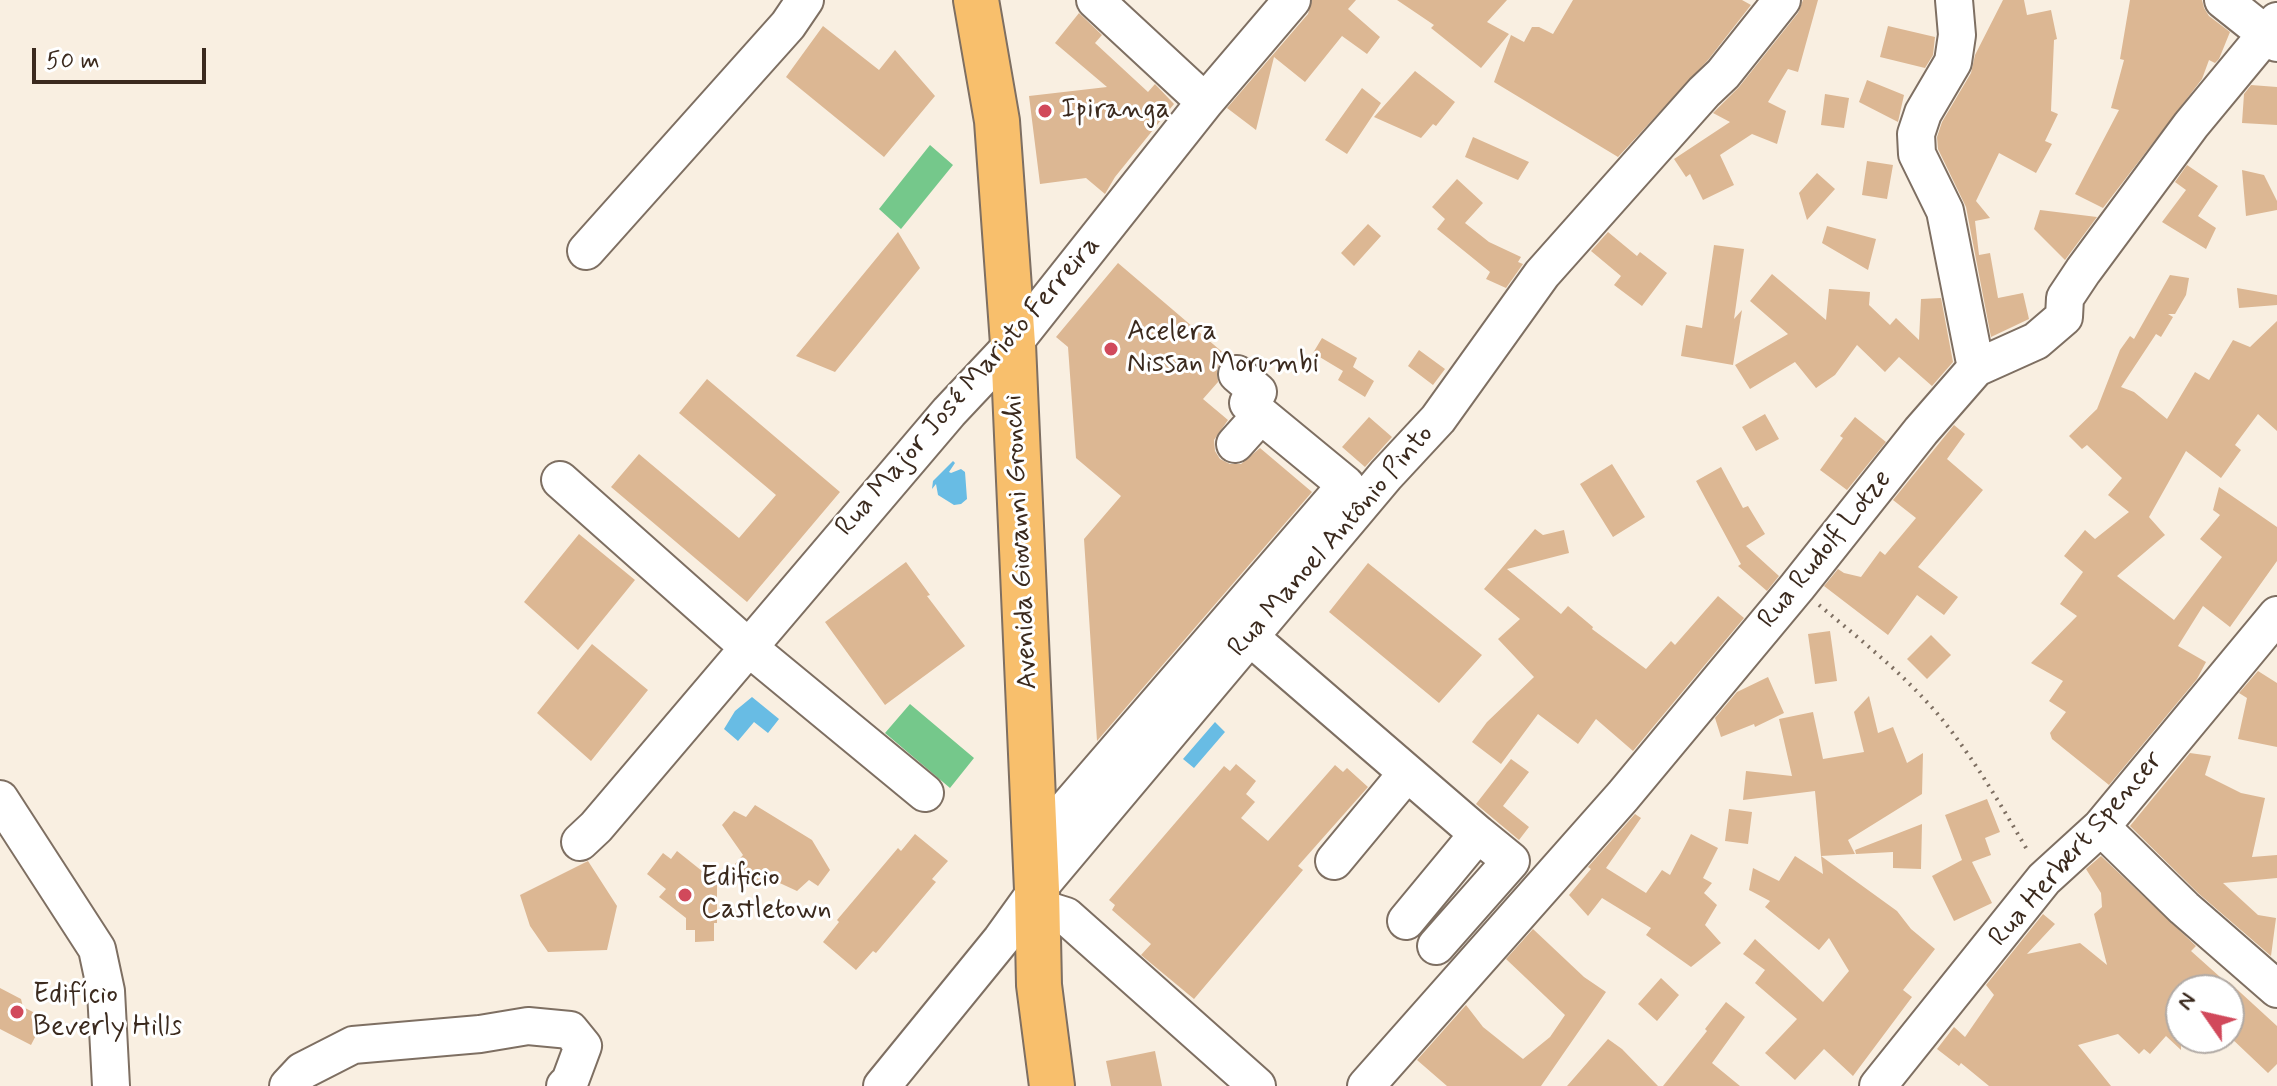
<!DOCTYPE html>
<html>
<head>
<meta charset="utf-8">
<style>
	body { margin:0 }
	#map { position:relative; width:2277px; height:1086px; overflow:hidden; background:#f9efe1; font-family:Mynerve,sans-serif }
	canvas { display:block }
	.north { position:absolute; left:2165px; top:974px; width:80px; height:80px; box-sizing:border-box; background:#fff; border:2px solid #b1aaa5; border-radius:50%; rotate:304deg; font-size:22px; font-weight:700; line-height:32px; text-align:center; color:#3b2a1e }
	.north::after { content:''; display:block; margin:auto; width:28px; height:36px; background:#d1495b; clip-path:polygon(50% 0,100% 100%,50% 72%,0 100%) }
	.scale { position:absolute; left:32px; top:48px; width:174px; height:36px; box-sizing:border-box; border:4px solid #3b2a1e; border-top:0; padding-left:10px; font-size:24px; line-height:28px; white-space:nowrap; color:#3b2a1e; -webkit-text-stroke:6px #fff; paint-order:stroke }
</style>
</head>
<body>
<div id="map">
<canvas width="2277" height="1086"></canvas>
<div class="north">N</div>
<div class="scale">50 m</div>
</div>
<script>
const c = document.querySelector('canvas').getContext('2d');
c.lineJoin = 'round';
function paint(path, color) { c.fillStyle = color; c.fill(path, 'evenodd'); }
function strokePath(path, color, width, dash) { c.strokeStyle = color; c.lineWidth = width; c.lineCap = dash ? 'butt' : 'round'; c.setLineDash(dash || []); c.stroke(path); }
function drawText(font, color, halo, rows, align = 'center') {
  c.font = font + ' Mynerve,sans-serif'; c.lineWidth = 6; c.setLineDash([]); c.textBaseline = 'middle'; c.strokeStyle = halo; c.fillStyle = color; for (const [text, x, y, turn = 0] of rows) {
    c.save(); c.translate(x, y); c.rotate((+turn || 0) * Math.PI / 180); c.textAlign = isNaN(turn) ? turn : align; if (halo) c.strokeText(text, 0, 0); c.fillText(text, 0, 0); c.restore();
  }
}
const green = new Path2D(`
	M930,145L953,165L901,229L879,209Z
	M910,704L974,758L950,788L885,733Z`);
const water = new Path2D(`
	M953,461L955,463L949,472L951,473L961,469L965,472L967,499L961,504L954,505L938,495L936,484L932,489L933,481Z
	M752,697L779,719L768,733L754,722L738,741L724,729L735,711Z
	M1215,722L1225,732L1194,768L1183,759Z`);
const building = new Path2D(`
	M1312,0H1356L1348,9L1380,37L1367,54L1342,36L1305,82L1274,57L1256,130L1227,108L1308,14Z
	M1397,0H1507L1487,22L1509,34L1481,68L1431,28L1434,25Z
	M1573,0H1742L1751,5L1708,60L1618,157L1494,82L1511,35L1524,42L1532,27H1539L1553,34Z
	M1803,0H1818L1798,72L1788,69L1768,102L1786,111L1777,144L1752,134L1720,155L1734,185L1703,200L1690,174L1686,177L1674,159L1730,122L1713,113L1739,87L1798,13Z
	M2003,0H2024L2027,15L2051,10L2057,39L2054,40L2051,111L2058,114L2045,141L2052,144L2036,173L1999,153L1976,201L1990,218L1975,221L1979,255L1990,253L1998,298L2023,293L2029,319L1991,337L1966,207L1938,149L1937,137L1942,122L1971,73L1975,55Z
	M2130,0H2202L2204,8L2209,16L2230,32L2219,59L2215,63L2209,60L2202,79L2103,208L2075,194L2119,110L2111,108L2124,60L2120,59Z
	M1079,13L1102,35L1095,43L1148,92L1155,84L1174,104L1115,177L1105,194L1086,178L1040,184L1029,96L1107,87L1055,43Z
	M823,26L879,70L895,50L935,96L884,157L786,77Z
	M1888,26L1935,37L1933,55L1925,68L1880,57Z
	M1415,71L1455,102L1436,126L1433,124L1421,138L1374,117Z
	M1867,80L1904,95L1898,122L1859,102Z
	M2251,85L2277,87V125L2242,123L2244,94Z
	M1362,88L1381,103L1347,154L1325,140Z
	M1825,94L1849,98L1844,128L1821,125Z
	M1473,137L1529,162L1518,180L1465,157Z
	M1867,161L1893,165L1887,199L1862,195Z
	M2187,165L2218,186L2198,216L2216,228L2206,249L2162,222L2186,190L2175,182Z
	M2242,170L2264,175L2277,201V210L2246,216Z
	M1817,173L1835,189L1807,220L1799,193Z
	M1457,179L1483,203L1465,223L1489,242L1521,257L1518,262L1523,264L1506,288L1486,279L1490,272L1437,229L1445,219L1432,207Z
	M2040,210L2097,217L2065,260L2034,229Z
	M1368,224L1381,236L1354,266L1341,253Z
	M1827,226L1876,239L1868,270L1822,243Z
	M898,232L920,268L835,372L796,356Z
	M1608,232L1637,256L1640,252L1667,273L1642,306L1614,285L1621,276L1591,251Z
	M1714,245L1744,249L1734,319L1742,310L1733,365L1681,356L1686,325L1702,328Z
	M1118,263L1227,356L1221,361L1217,369L1218,382L1203,399L1228,420L1214,440L1215,451L1220,459L1230,464H1241L1260,448L1312,492L1097,741L1084,539L1121,496L1076,458L1068,347L1056,337Z
	M1772,274L1826,320L1829,289L1870,292L1869,305L1890,325L1896,318L1919,340L1921,299L1941,298L1953,362L1932,386L1899,357L1885,372L1857,345L1835,375L1816,388L1795,362L1750,389L1735,365L1788,334L1750,301Z
	M2170,275L2189,278L2186,295L2175,314H2168L2173,317L2161,337L2156,334L2121,387L2134,392L2167,419L2195,372L2209,380L2233,340L2250,347L2277,321V431L2258,414L2235,445L2241,450L2221,478L2186,451L2149,517L2165,535L2117,576L2174,620L2222,557L2200,539L2220,515L2213,510L2219,487L2277,527V561L2230,627L2203,606L2178,646L2206,662L2197,679L2109,785L2052,739L2050,733L2066,712L2049,701L2063,681L2031,663L2077,616L2060,604L2083,572L2064,556L2085,530L2095,539L2129,512L2108,495L2122,478L2087,445L2082,449L2069,436L2097,409L2120,350L2130,336L2134,339Z
	M2237,288L2277,295V305L2239,308Z
	M1322,338L1357,358L1353,367L1374,381L1365,397L1338,380L1343,371L1313,353Z
	M1419,350L1445,369L1433,385L1408,366Z
	M707,379L840,492L747,602L611,487L639,454L739,538L776,495L679,413Z
	M1765,414L1779,439L1756,451L1742,427Z
	M1369,417L1392,437L1365,467L1342,447Z
	M1855,417L1886,442L1847,490L1820,470L1843,438L1840,436Z
	M1954,425L1965,434L1947,459L1983,490L1918,567L1958,597L1944,615L1917,595L1888,635L1824,586L1838,569L1844,573L1861,577L1880,551L1885,555L1916,518L1893,500Z
	M1612,464L1645,517L1613,537L1580,484Z
	M1721,467L1743,508L1748,506L1765,534L1746,546L1779,576L1767,591L1738,566L1741,564L1696,481Z
	M1535,529L1543,535L1564,530L1569,553L1507,569L1561,614L1568,606L1593,627L1592,629L1646,669L1671,641L1675,645L1718,596L1744,618L1633,751L1596,719L1578,744L1538,714L1501,764L1472,742L1487,722L1534,677L1498,639L1520,619L1484,589Z
	M579,534L635,580L578,650L524,602Z
	M906,562L930,595L927,596L965,646L885,705L825,622Z
	M1368,563L1482,655L1439,703L1329,612Z
	M1830,631L1837,681L1815,684L1808,634Z
	M1931,635L1951,655L1927,679L1907,659Z
	M592,644L648,690L591,761L537,713Z
	M2258,671L2277,683V747L2238,739L2247,698L2239,693Z
	M1768,677L1784,713L1755,727L1754,724L1721,737L1715,718L1737,692Z
	M1869,696L1878,733L1893,727L1907,763L1923,753L1922,794L1848,840L1855,854L1821,856L1815,791L1743,800L1746,771L1792,776L1779,719L1813,712L1823,759L1864,752L1854,712Z
	M2190,753L2211,756L2205,775L2241,793L2265,798L2252,857L2277,855V878L2223,883L2258,915L2276,918L2271,956L2198,893L2130,826Z
	M1511,759L1529,772L1503,806L1529,827L1519,840L1476,804Z
	M1236,764L1256,781L1246,794L1255,802L1241,818L1268,841L1335,765L1343,772L1347,768L1368,787L1298,866L1303,870L1194,999L1141,955L1151,944L1112,910L1115,905L1109,900L1224,766L1230,771Z
	M1987,799L2000,832L1985,838L1991,855L1972,862L1992,903L1954,921L1932,876L1962,860L1945,815Z
	M755,805L812,840L830,870L818,886L809,880L797,891L771,879L762,887L735,864L743,855L722,825L734,811L746,817Z
	M1729,809L1752,812L1748,844L1725,841Z
	M1635,814L1641,818L1606,868L1646,893L1662,870L1670,875L1691,834L1718,848L1703,878L1712,883L1704,893L1717,905L1705,925L1721,943L1691,967L1646,935L1651,928L1602,898L1588,916L1569,895L1591,869L1588,867Z
	M1922,824L1921,869L1893,868V852L1856,854L1855,850Z
	M915,834L948,861L932,879L936,882L876,953L873,951L856,970L823,942L839,922L837,920L898,848L901,851Z
	M677,851L717,883V923H714V941L695,942V930H686V918L659,897L666,889L647,874L663,853L671,859Z
	M1795,856L1823,874L1821,856L1897,911L1911,929L1935,949L1903,990L1912,997L1853,1076L1824,1049L1795,1080L1765,1053L1797,1019L1755,983L1765,970L1743,954L1755,939L1823,1002L1849,971L1829,938L1819,950L1765,907L1770,901L1749,890L1753,868L1779,881Z
	M2101,856L2196,946L2191,951L2229,985V982L2277,1026V1064L2268,1073L2229,1036V990H2181V1050L2166,1036L2150,1054L2144,1049L2139,1054L2118,1034L2078,1045L2111,1086H1989L1961,1063L1959,1066L1937,1049L1954,1027L1965,1037L1994,995L1986,985L2043,914L2055,924L2027,954L2080,943L2107,965L2094,914L2102,907L2101,893L2086,869Z
	M588,861L617,906L607,950L548,952L530,926L520,895Z
	M1533,929L1584,977L1606,992L1541,1086H1447L1417,1060L1466,1005L1483,1027L1523,1059L1550,1037L1565,1015L1506,959Z
	M1661,978L1679,995L1657,1021L1638,1004Z
	M0,988L21,999L23,1007L45,1018L31,1045L0,1029Z
	M1726,1002L1745,1017L1712,1063L1740,1086H1663L1707,1031L1705,1029Z
	M1608,1039L1622,1049L1658,1086H1567Z
	M1155,1051L1162,1086H1111L1106,1061Z`);
const path = new Path2D(`
	M1819,605C1862,641 1905,675 1941,718C1975,760 2002,807 2029,853`);
const minor = new Path2D(`
	M1095,0L1205,102
	M1954,0L1957,35L1953,62L1923,113L1916,134L1917,154L1945,211L1976,368
	M2223,0L2277,43
	M586,251L788,25L805,0
	M1237,374L1258,392L1248,403L1261,415
	M560,480L748,647L925,793
	M1250,637L1478,834L1406,921
	M0,799L97,949L106,991L111,1086
	M2101,827L2184,908L2277,989
	M580,842L596,827L949,412L1013,344L1205,102L1292,0
	M1035,845L1346,485L1261,415L1235,444
	M1334,861L1407,773
	M1037,907L1066,916L1257,1086
	M1436,946L1511,861L1478,834
	M288,1086L302,1071L353,1045L480,1034L528,1026L570,1030L583,1046L570,1081L565,1086
	M882,1086L1001,940L1037,890L1386,475L1438,419L1542,274L1704,92L1723,74L1782,0
	M1366,1086L1623,796L1797,587L1921,431L1976,368L2036,341L2064,317L2065,298L2083,271L2191,125L2277,21
	M1878,1086L2044,879L2101,827L2277,615`);
const major = new Path2D(`
	M976,0L997,121L1013,344L1037,890L1039,985L1052,1086`);
const markers = [
	[1045,111,8,"#d1495b"],
	[1111,349,8,"#d1495b"],
	[685,895,8,"#d1495b"],
	[17,1012,8,"#d1495b"]
];
const poiNames = [
	["Ipiranga",1061,111],
	["Acelera",1127,333],
	["Nissan Morumbi",1127,365],
	["Edificio",701,879],
	["Castletown",701,911],
	["Edifício",33,996],
	["Beverly Hills",33,1028]
];
const streetNames = [
	["Rua Major José Marioto Ferreira",969,387,-49],
	["Avenida Giovanni Gronchi",1022,542,-93],
	["Rua Manoel Antônio Pinto",1332,542,-49],
	["Rua Rudolf Lotze",1826,550,-51],
	["Rua Herbert Spencer",2077,850,-49]
];
paint(green, '#75c88b');
paint(water, '#68bce4');
paint(building, '#dcb793');
strokePath(minor, '#7e6f62', 40);
strokePath(major, '#7e6f62', 48);
strokePath(path, '#7e6f62', 4, [2, 6]);
strokePath(minor, '#fff', 36);
strokePath(major, '#f8bf6c', 44);
for (const [x, y, r, color] of markers) { const dot = new Path2D(); dot.arc(x, y, r, 0, 2 * Math.PI); c.fillStyle = color; c.fill(dot); strokePath(dot, '#fff', 3); }
drawText('28px', '#3b2a1e', '#fff', poiNames, 'left');
drawText('28px', '#3b2a1e', '#fff', streetNames);
</script>
</body>
</html>
